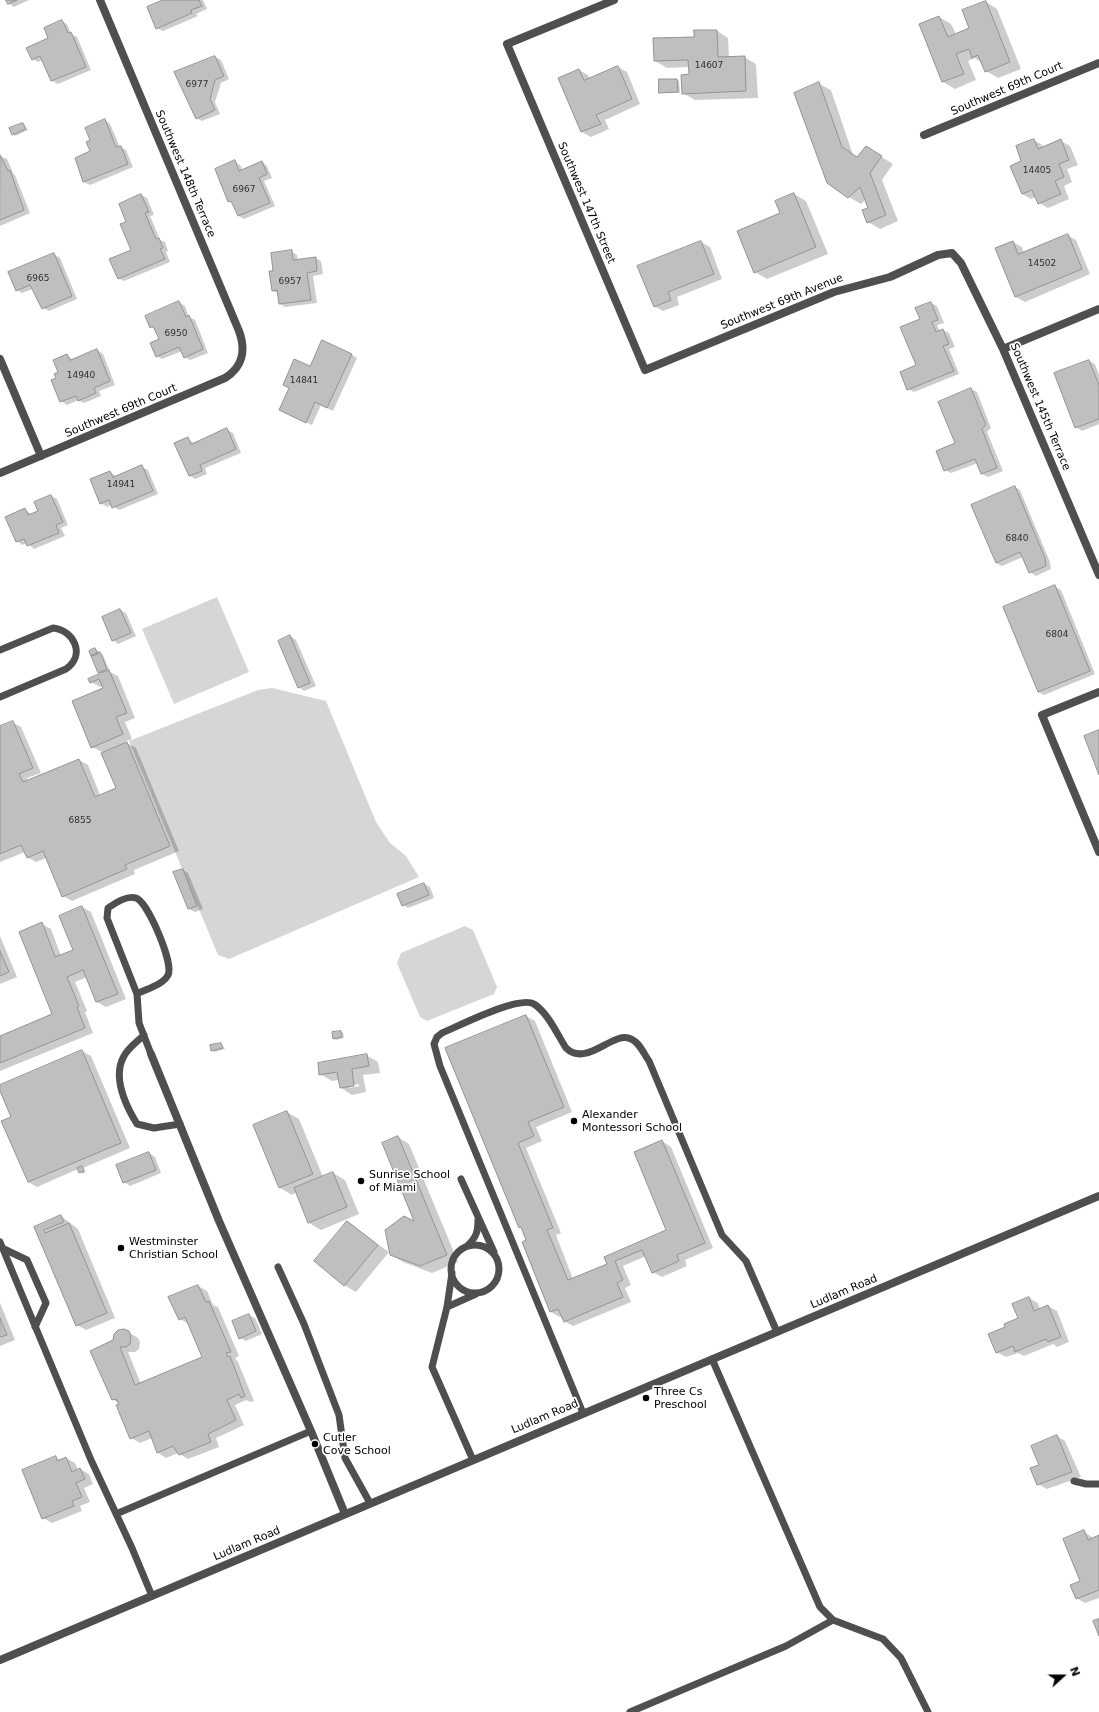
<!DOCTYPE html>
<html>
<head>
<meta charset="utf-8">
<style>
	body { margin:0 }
	#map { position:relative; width:1099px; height:1712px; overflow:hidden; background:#fff; font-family:"DejaVu Sans",sans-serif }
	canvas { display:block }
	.north { position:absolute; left:1043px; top:1656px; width:40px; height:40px; -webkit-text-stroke:3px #fff; paint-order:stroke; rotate:69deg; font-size:11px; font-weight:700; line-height:16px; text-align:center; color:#000 }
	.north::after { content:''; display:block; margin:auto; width:14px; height:18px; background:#000; clip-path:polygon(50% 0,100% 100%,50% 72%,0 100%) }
</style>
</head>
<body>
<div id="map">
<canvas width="1099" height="1712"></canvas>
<div class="north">N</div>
</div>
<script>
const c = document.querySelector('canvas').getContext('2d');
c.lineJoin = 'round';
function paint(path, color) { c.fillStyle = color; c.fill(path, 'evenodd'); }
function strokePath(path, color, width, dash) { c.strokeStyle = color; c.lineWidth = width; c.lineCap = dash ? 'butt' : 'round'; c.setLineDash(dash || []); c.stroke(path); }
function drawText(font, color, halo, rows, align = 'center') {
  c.font = font + ' "DejaVu Sans",sans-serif'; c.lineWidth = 3.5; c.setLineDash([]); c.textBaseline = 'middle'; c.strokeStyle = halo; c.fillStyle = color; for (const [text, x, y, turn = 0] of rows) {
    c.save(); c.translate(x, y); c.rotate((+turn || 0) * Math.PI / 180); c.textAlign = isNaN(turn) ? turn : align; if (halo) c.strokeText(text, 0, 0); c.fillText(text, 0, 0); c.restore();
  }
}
const green = new Path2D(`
	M217,597L249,672L174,704L142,629Z
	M272,688L326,701L376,822L390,843L406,856L419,877L229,959L218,955L129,741L258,690Z
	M465,926L473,930L497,987L494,994L427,1021L420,1017L397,963L401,953Z`);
const shadow = new Path2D(`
	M7,0H29L14,7L8,3Z
	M163,0H203L207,9L196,14L198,16L163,31L157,28L164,1Z
	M986,2L997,9L1021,69L998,78L986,71L982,63L975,58L968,61L976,80L955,89L943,82L920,25L939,17L951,24L956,34L970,28Z
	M62,21L67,24L71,34L77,37L91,70L58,84L52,81L43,60L38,62L33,59Z
	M717,31L728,38L729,58L744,57L756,64L758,98L695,100L683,93L690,75V67L667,68L655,61L695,38Z
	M215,57L221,60L229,79L221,83L215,102L220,114L202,121L196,118Z
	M618,67L627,72L640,104L605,120L609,129L591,137L582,132L559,79L579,70L588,75L590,79Z
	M677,80L679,81L680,93L660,92Z
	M819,84L831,90L853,155L858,158L878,155L893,164L882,180L898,221L880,229L868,222L870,209L866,199L861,204L849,197Z
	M105,120L110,124L120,147L126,150L133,167L90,185L84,182L91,152V141Z
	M23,124L28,130L15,136L13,134Z
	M1034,140L1042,145L1044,148L1061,141L1070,146L1078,165L1067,169L1072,182L1064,186L1069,199L1048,208L1039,203L1036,197L1031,199L1022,194L1023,162Z
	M0,156L7,159L13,173L15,175L30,213L0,226Z
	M235,162L240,165L243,170L262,162L267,166L272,178L264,181L275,206L244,219L239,216L234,204L229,201Z
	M794,194L806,201L828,254L767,279L755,272L781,214Z
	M141,195L147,198L154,215L150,216L160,240L165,242L168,251L166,252L170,262L124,281L118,278L132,250L128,222Z
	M1067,235L1076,240L1090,274L1025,302L1016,297L996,249L1013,242L1022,247L1024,253Z
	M701,242L710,247L722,279L677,297L679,305L663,311L654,306Z
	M291,251L297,255L298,261L315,258L321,261L323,274L313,276L317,303L285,307L280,304L278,293L273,291L274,271Z
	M54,254L60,258L77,299L49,311L43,308L33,289L22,293L17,290Z
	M179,302L185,306L189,317L195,320L208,353L190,360L185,357L182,351L162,359L157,356L160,340L156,330L151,327Z
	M931,303L937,306L944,323L937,325L940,332L943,330L949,333L955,347L949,349L959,374L914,392L908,389L917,365L921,319Z
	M97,350L103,354L115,385L99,391L101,396L84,403L78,400L67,405L61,401L57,378L67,355L73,360Z
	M351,354L357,358L333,411L321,405L312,425L286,413L310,368Z
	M1089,361L1095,364L1099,375V424L1082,431L1076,427Z
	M971,389L977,392L991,428L987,432L1003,471L988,477L982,474L978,463L951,473L945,470L956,444Z
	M227,430L233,433L241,453L205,468L207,474L195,479L190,476L176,443L188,438L194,444Z
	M142,467L148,470L158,494L119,510L112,505L107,507L101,503L110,472L117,477Z
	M1015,487L1020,490L1050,562L1051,569L1036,576L1030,572L1023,557L1002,566L996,563Z
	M51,496L57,499L68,525L61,528L65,536L34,549L27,543L22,545L17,541L25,509L32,515L39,511Z
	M1055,587L1061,590L1095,674L1044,695L1038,692Z
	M120,610L126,613L136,636L118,644L113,640L103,617Z
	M290,636L296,640L316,686L304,691L299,687Z
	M95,649L103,655L110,672L118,676L135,718L125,722L132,739L125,742L136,748L179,851L134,870L135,874L72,901L63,896L47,858L36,862L27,857L25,852L0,862V727L12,722L21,727L41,773L27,778L28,781L79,760L88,765L100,795L117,788L102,752L92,747L104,688L103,686L100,687L91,682L102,674L99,672Z
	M183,870L188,873L203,909L195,912L189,909Z
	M424,884L430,887L434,898L408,908L403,905Z
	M82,907L91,912L126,999L106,1007L97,1002L87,977L75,982L87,1011L85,1012L93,1033L0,1071V1037L54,1015L42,924L51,929L61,956L74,950Z
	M0,936L17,977L0,984Z
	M526,1016L535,1021L572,1112L536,1127L542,1141L526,1148L561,1233L556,1235L573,1279L608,1265L667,1230L662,1141L671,1147L713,1248L685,1260L687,1266L662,1277L653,1272L646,1256L623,1266L631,1285L625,1288L631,1302L573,1326L564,1321L562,1316L560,1317L551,1312L523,1242L527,1240L523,1229L520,1227L446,1048Z
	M341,1032L343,1033L344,1038L336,1040L334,1038Z
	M221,1044L225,1049L215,1052L212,1051L211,1046Z
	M82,1051L91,1056L130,1148L83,1168L86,1172L82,1174L78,1169L37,1187L28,1182L12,1117L0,1086Z
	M366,1055L378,1062L380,1073L363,1075L366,1092L352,1095L341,1088L339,1080L332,1081L320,1074ZM359,1084V1086L350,1088V1086Z
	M287,1112L299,1119L323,1177L333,1173L345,1180L359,1214L321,1230L309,1223L297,1192L292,1195L280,1188Z
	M398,1137L409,1144L458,1262L432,1273L403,1262L391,1255L416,1223Z
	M149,1153L155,1157L161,1173L130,1186L124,1182Z
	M61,1216L78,1229L115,1318L86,1330L77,1325L36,1227Z
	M347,1223L389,1252L356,1292L344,1285Z
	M198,1286L207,1291L213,1305L218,1307L239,1356L235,1358L238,1362L254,1401L251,1402L246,1400L235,1405L244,1425L216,1438L219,1447L188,1459L178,1453L166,1458L157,1452L152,1438L140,1443L131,1438L120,1405L113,1399L91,1351L128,1332L138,1338L140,1342L139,1349L135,1352H128L141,1384L203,1358L189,1324L180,1319L169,1297Z
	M1029,1298L1038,1303L1040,1309L1048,1306L1057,1311L1069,1342L1057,1347L1053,1344L1024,1356L1018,1353L1006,1357L997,1352L1006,1327L1020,1318Z
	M0,1303L15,1340L0,1346Z
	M249,1315L255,1318L262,1334L246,1341L240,1338Z
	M1057,1436L1065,1441L1081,1477L1047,1489L1038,1484L1040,1465Z
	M56,1458L61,1460L66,1458L75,1463L78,1470L80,1469L89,1474L93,1484L84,1488L90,1502L80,1506L82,1511L52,1523L43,1518Z
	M1083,1531L1093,1538L1099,1536V1598L1085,1603L1076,1598L1081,1581Z`);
const building = new Path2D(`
	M6,0H17L8,4Z
	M163,0H199L202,6L191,10L192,13L156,29L147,7Z
	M986,1L1010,62L985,72L978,55L972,58L969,49L956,54L964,74L942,82L919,24L939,16L948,37L969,28L962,10Z
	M62,20L68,33L71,32L86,67L51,81L40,56L32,60L26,48L48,38L44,28Z
	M694,30H717L718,57L745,56L746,91L682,94L681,75L689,74L688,60L654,61L653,38L694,37Z
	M215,56L224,76L215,80L210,99L215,110L196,119L174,72Z
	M618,66L632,99L596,115L601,124L581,132L558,78L579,69L584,80Z
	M659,79H677L678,92L659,93Z
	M819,82L842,147L857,157L866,146L882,156L870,173L886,215L867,223L862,210L868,208L860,187L848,198L827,183L794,93Z
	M105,119L116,147L121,146L128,164L83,182L75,158L90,151L86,142L90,140L85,128Z
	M23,123L26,129L12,135L9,128Z
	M1034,139L1038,149L1061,139L1069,160L1059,164L1064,177L1055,181L1061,194L1038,204L1032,190L1022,194L1010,166L1021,161L1016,146Z
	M0,155L8,171L10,170L24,210L0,220Z
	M235,160L239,171L262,161L267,174L259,178L270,203L238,216L231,201L228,202L215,169Z
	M794,193L816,247L754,273L737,231L780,213L775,201Z
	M141,194L149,212L145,213L156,239L159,238L163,248L160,249L165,259L118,279L109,259L131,250L120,224L126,222L119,204Z
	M1068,234L1082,269L1015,297L995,248L1013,241L1018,254Z
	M701,241L714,274L668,292L671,300L654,307L637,266Z
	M292,250L293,260L316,257L317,271L307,273L311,300L279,304L277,290L272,291L269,271H273L271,253Z
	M54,253L72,296L42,309L30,285L16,291L8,272Z
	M179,301L186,317L189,315L203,349L184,358L179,347L156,357L150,343L159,339L153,326L150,328L145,316Z
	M931,302L938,320L932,322L936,332L943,329L949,344L943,346L954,371L907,390L900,372L916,365L900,327L920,319L915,308Z
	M322,340L352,354L327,408L315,402L306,423L279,410L289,388L283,385L294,359L310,366Z
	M97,349L110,381L94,388L96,393L78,401L76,396L60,402L51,380L56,378L54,374L58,372L53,360L67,354L70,360Z
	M1089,360L1099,385V419L1075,428L1054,373Z
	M971,388L986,425L982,429L997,468L981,474L975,459L944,471L936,451L955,443L938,402Z
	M227,428L236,449L200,465L202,471L189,476L174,443L188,437L191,444Z
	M142,465L153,491L112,508L109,500L100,504L90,479L110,471L113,477Z
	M1015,486L1045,558L1046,566L1029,573L1020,552L996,563L971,505Z
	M51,495L63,522L56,525L59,533L27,546L24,539L16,542L5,517L25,508L28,515L38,511L34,502Z
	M1055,585L1090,671L1038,692L1003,607Z
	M120,609L131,633L112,641L102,617Z
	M290,635L310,683L298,688L278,641Z
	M95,648L98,654L91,656L89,651Z
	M100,652L107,669L98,673L91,656Z
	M109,670L127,713L116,717L123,734L91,748L72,701L103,688L99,679L90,683L88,679Z
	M13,721L33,768L19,774L23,782L79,759L95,797L116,788L101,753L127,742L170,846L125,865L127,869L62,897L43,851L27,858L21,845L0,854V726Z
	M1099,730V775L1084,736Z
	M183,869L197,906L188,909L173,872Z
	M424,883L429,895L402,906L397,894Z
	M82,906L118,994L96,1002L83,970L67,977L79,1006L77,1007L85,1028L0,1063V1036L52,1014L19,932L42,922L55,957L73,950L59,916Z
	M0,951L9,972L0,976Z
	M526,1015L564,1107L528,1122L534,1136L518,1143L553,1228L547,1230L568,1280L607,1264L604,1257L666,1230L634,1152L662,1140L705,1243L677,1255L679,1261L652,1273L642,1250L615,1261L623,1280L617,1283L623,1297L564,1322L558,1309L550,1312L522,1242L526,1240L521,1227L519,1228L445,1048Z
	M341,1031L342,1037L333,1039L332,1032Z
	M221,1043L223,1048L211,1051L210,1045Z
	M82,1050L121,1143L28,1182L1,1121L11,1117L0,1091V1085Z
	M367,1054L369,1066L352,1069L354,1086L340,1088L337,1072L319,1075L318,1063Z
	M287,1111L313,1174L279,1188L253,1125Z
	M398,1136L447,1255L420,1266L390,1255L385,1230L404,1216L414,1221L382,1143Z
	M149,1152L156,1170L123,1183L116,1165Z
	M82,1166L84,1171L79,1173L77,1168Z
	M333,1172L347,1207L308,1223L294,1188Z
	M61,1215L64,1222L44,1230L45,1233L69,1223L107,1313L76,1326L34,1227Z
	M347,1221L378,1245L344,1286L314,1261Z
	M198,1285L206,1302L209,1301L231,1352L226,1353L228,1357L230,1356L245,1396L241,1398L239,1394L227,1400L236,1420L208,1434L211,1442L179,1455L173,1446L157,1453L149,1431L130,1439L116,1405L119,1404L116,1399L112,1400L90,1351L113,1340L114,1334L118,1330L124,1329L129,1331L131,1336L130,1344L126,1347H120L135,1385L202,1357L185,1317L179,1320L168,1297Z
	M1029,1297L1034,1311L1048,1305L1061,1337L1048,1342L1046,1339L1015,1352L1013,1346L996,1353L988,1334L1005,1327L1004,1324L1018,1318L1012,1304Z
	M249,1314L256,1331L239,1339L232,1321Z
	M0,1318L7,1335L0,1337Z
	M1057,1435L1072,1472L1037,1485L1030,1468L1039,1465L1031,1446Z
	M56,1456L57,1461L66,1457L72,1472L80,1468L85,1479L76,1483L82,1497L72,1501L74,1506L42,1519L22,1470Z
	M1084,1530L1088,1540L1099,1535V1590L1076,1599L1070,1585L1080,1581L1063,1539Z
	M1099,1619V1636L1093,1621Z`);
const service = new Path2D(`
	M0,650L53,628C74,630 86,655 66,669L0,697
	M137,994C146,989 163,985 168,975C174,964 148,902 136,898C127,895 115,903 108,908L107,918L137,994L139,1023L151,1054
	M144,1035C138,1041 128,1048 124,1056C112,1077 126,1106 137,1124L154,1128L180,1124
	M461,1179L494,1252
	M0,1242L91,1460L132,1548L152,1596
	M451 1269a24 24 0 1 1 48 0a24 24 0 1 1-48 0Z
	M467,1246C476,1238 478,1232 478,1220
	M2,1248L27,1260L46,1303L35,1327
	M278,1267L304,1324L339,1415L345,1458L370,1503
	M452,1273L447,1307L432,1367L473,1460
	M447,1307L476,1294
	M712,1359L820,1607L833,1620L883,1639L901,1658L928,1712
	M583,1413L440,1066L434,1044L437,1037L442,1033C459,1026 519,995 534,1004C548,1013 557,1034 566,1048C587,1068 613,1030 631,1039C639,1042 644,1054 649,1061L722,1235L746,1261L777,1332
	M1074,1481L1086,1484H1099
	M116,1514L311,1431
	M630,1712L786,1646L833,1620`);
const minor = new Path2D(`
	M614,0L507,44L645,370L834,292L890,277L938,255L952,253L961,263L1003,349L1099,575
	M924,135L1099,63
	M1003,349L1099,309
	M0,359L41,456
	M0,473L225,378C243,367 246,350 239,331L100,0
	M1099,692L1042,715L1099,852
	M151,1054L219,1221L311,1431L345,1514`);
const tertiary = new Path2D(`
	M0,1660L1099,1196`);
const markers = [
	[574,1121,4,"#000"],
	[361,1181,4,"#000"],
	[121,1248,4,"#000"],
	[646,1398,4,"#000"],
	[315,1444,4,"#000"]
];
const numberNames = [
	["14607",709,66],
	["6977",197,85],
	["14405",1037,171],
	["6967",244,190],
	["14502",1042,264],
	["6965",38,279],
	["6957",290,282],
	["6950",176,334],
	["14940",81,376],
	["14841",304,381],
	["14941",121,485],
	["6840",1017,539],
	["6804",1057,635],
	["6855",80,821]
];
const streetNames = [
	["Southwest 69th Court",1007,89,-23],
	["Southwest 148th Terrace",185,174,67],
	["Southwest 147th Street",586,203,67],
	["Southwest 69th Avenue",782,302,-22],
	["Southwest 145th Terrace",1040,407,67],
	["Southwest 69th Court",121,411,-23],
	["Ludlam Road",844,1292,-23],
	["Ludlam Road",545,1417,-23],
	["Ludlam Road",247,1544,-23]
];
const poiNames = [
	["Alexander",582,1115],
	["Montessori School",582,1128],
	["Sunrise School",369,1175],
	["of Miami",369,1188],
	["Westminster",129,1242],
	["Christian School",129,1255],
	["Three Cs",654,1392],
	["Preschool",654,1405],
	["Cutler",323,1438],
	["Cove School",323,1451]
];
paint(green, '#d6d6d6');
paint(shadow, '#0003');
paint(building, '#bfbfbf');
strokePath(building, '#939393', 1);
strokePath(service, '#4f4f4f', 7);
strokePath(minor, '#4f4f4f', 8);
strokePath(tertiary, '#4f4f4f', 8);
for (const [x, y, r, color] of markers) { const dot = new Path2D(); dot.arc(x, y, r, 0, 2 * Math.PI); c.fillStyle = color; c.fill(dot); strokePath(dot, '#fff', 1.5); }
drawText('9px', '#303030', null, numberNames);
drawText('11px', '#000', '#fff', streetNames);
drawText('11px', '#000', '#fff', poiNames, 'left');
</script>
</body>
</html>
